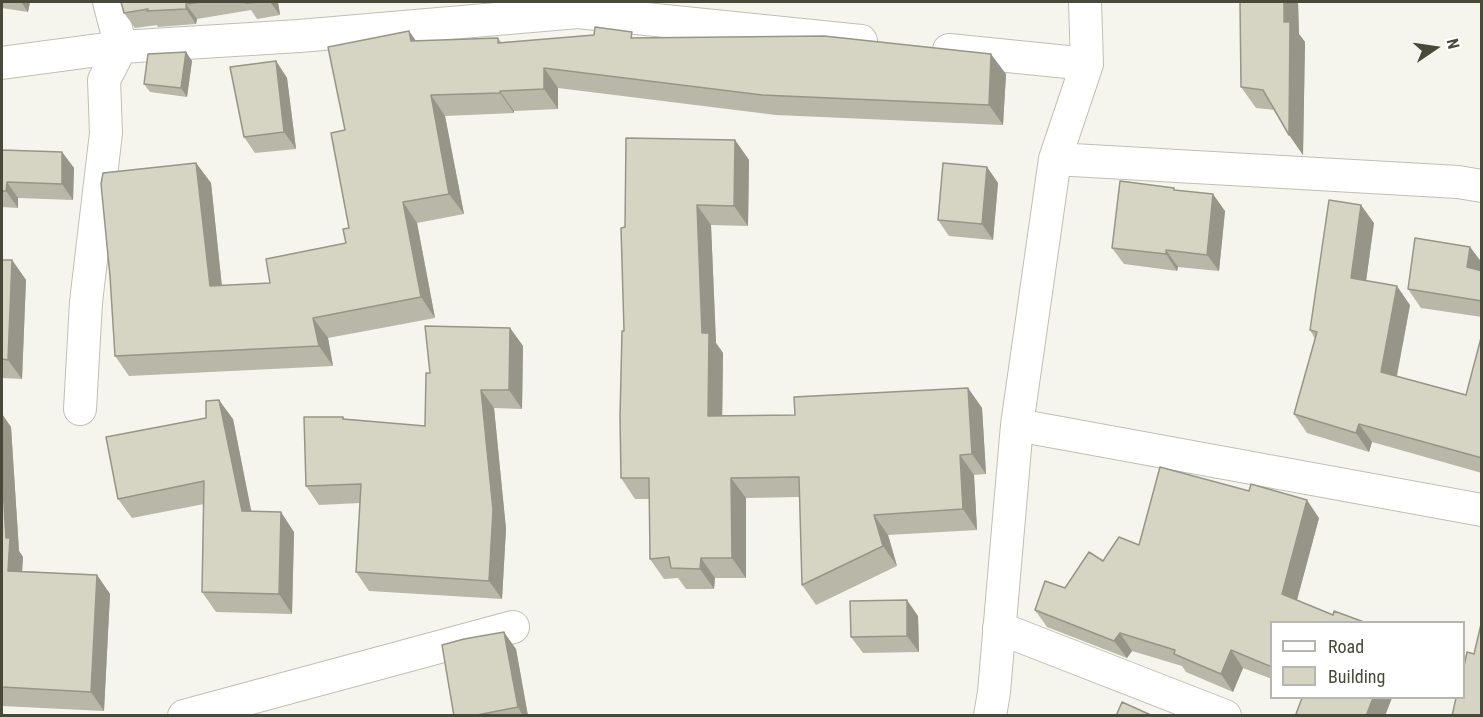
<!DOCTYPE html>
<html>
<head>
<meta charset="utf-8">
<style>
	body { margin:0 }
	#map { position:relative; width:1483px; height:717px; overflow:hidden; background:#f5f5ed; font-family:"Roboto Condensed",sans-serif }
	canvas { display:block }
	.frame { position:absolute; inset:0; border:3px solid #49493a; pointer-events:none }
	.legend { position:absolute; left:1270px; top:621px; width:195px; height:78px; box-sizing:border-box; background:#fff; border:2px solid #b6b6b0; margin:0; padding:8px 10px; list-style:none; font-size:18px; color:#49493a }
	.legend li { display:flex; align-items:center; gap:12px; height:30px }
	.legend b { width:30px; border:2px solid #b6b6b0 }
	.north { position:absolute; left:1405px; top:18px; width:60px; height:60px; -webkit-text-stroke:4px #fff; paint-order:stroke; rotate:77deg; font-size:16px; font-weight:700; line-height:24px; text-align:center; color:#49493a }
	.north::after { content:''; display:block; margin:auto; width:21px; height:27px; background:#49493a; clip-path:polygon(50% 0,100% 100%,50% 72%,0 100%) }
</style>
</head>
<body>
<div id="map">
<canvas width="1483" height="717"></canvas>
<div class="frame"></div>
<ul class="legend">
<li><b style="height:8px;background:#fff"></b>Road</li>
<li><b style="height:16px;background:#d6d5c3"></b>Building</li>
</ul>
<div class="north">N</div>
</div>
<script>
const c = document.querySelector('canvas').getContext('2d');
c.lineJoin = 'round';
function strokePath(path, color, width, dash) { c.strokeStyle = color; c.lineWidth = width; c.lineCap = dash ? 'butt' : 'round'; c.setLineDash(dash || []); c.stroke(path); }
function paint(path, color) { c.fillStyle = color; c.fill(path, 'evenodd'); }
const minor = new Path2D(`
	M949,50L1087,64
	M2,63L121,47L299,36L578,12L861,41
	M1055,159L1458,182L1482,186
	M80,409L86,302L106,133L104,80L121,47L109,2
	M1017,425L1482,510
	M999,628L1225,716
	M184,716L513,627
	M990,716L994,692L1017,425L1055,159L1087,64L1085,2`);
const wall = new Path2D(`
	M2,2H30L28,12L2,8Z
	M121,2H278L280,15L257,19L251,10L197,19L196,24L158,27L157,25L135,28L124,13Z
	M1182,2H1298L1299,34L1305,42L1303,155L1275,110L1256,108L1241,87L1240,2L1183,3Z
	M409,31L416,41L498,38L501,42L636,38L1006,74L1003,125L776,115L558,88V109L514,111V113L445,116L464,214L417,223L435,318L328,338L333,366L129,376L115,356L196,163L211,183L222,286L270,283L346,243L349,228Z
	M186,52L192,61L187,97L150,92L144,84Z
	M276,61L287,78L296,149L255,153L244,137Z
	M735,140L749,160L748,226L711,225L716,343L723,353L722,416L795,415L968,388L982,408L986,474L974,475L977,530L888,535L897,566L816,605L802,585L800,497L746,498V578H715L714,589H686L678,578L664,579L650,559L649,499H635L621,478L624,331L625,227Z
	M2,150L62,152L74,168L73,200L18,198V208L2,207Z
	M987,167L998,183L993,240L949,236L938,220Z
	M1175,190L1225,211L1219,271L1178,267L1177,271L1124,264L1112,248Z
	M1374,223L1366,281L1410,305L1397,376L1466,395L1482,334V473L1372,442L1369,452L1307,433L1294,414L1315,339L1310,330Z
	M1470,247L1482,263V317L1421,308L1408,289Z
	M2,260H12L26,280L22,379L2,378Z
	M510,328L523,346L522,409L494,408L506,529L502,599L369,591L356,572L360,503L319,505L306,486L343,417L345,419L425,426L430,373Z
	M2,414L11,427L19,551L23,557L22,571L97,575L110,594L104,711L2,706Z
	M233,419L251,511L294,532L292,614L216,612L202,592L204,504L132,518L118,499Z
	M1319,518L1297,600L1333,615L1364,622H1272V679L1243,668L1233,692L1186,672L1182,666L1132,651L1127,658L1047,627L1035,610L1103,561L1139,545Z
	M918,616L919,652L863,653L851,637Z
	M516,649L528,716H454Z`);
const shadedWall = new Path2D(`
	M21,2H30L28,12Z
	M270,2H278L280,15Z
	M1284,2H1298L1299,34L1305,42L1303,155L1289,135Z
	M186,4L197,19L196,24L186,9Z
	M409,31L423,51L411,41Z
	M186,52L192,61L187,97L181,88Z
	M991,54L1006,74L1003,125L989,105Z
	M276,61L287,78L296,149L284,132Z
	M544,68L558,88V109L544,89Z
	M500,91L514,111V113L500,93Z
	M431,95L445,116L464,214L449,194Z
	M735,140L749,160L748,226L734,206Z
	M62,152L74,168L73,200L62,184Z
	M196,163L211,183L224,307L210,286Z
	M987,167L998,183L993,240L982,224Z
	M7,182L18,198V208L6,191Z
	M1213,194L1225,211L1219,271L1207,255Z
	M403,202L417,223L435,318L421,297Z
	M697,205L711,225L716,343L723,353L722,436L708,416L702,333Z
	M1361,205L1374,223L1364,296L1351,278Z
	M1470,247L1482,263V276L1467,267Z
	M1166,250L1178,267L1177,271L1166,254Z
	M12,260L26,280L22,379L8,360Z
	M1397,286L1410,305L1394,390L1381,372Z
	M313,318L328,338L333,366L319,346Z
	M510,328L523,346L522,409L509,390Z
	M968,388L982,408L986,474L972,454Z
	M481,390L494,408L506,529L502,599L489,581Z
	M219,400L233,419L255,530L242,511Z
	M2,414L11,427L19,551L23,557L21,590L8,571L2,471Z
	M1359,424L1372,442L1369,452L1356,433Z
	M960,455L974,475L977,530L963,509Z
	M731,478L746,498V578L732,558Z
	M1307,500L1319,518L1294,611L1282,594Z
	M281,512L294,532L292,614L279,594Z
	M874,515L888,535L897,566L883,546Z
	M701,558L715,578L714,589L700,569Z
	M97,575L110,594L104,711L91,692Z
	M907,600L918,616L919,652L907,636Z
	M504,632L516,649L528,716H523L518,707Z
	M1120,633L1132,651L1127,658L1114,641Z
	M1231,650L1243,668L1233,692L1221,674Z
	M1373,698H1392L1385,716H1366Z`);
const building = new Path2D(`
	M121,2H201L186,4V9L147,11L148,9L124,13Z
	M245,2H258L246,3Z
	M1240,2H1284V22H1290L1289,135L1263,90L1241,87Z
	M595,27L632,32L631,38L824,36L991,54L989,105L762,95L544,68V89L500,91V93L431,95L449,194L403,202L421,297L313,318L319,346L115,356L110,276L101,184L103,173L196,163L210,286L270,283L266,259L346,243L343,229L349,228L331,133L345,130L328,47L409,31L411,41L498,38V43L594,35Z
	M186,52L181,88L144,84L148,54Z
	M276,61L284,132L244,137L230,67Z
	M626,138L735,140L734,206L697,205L702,333H709L708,416L795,415L794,397L968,388L972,454L960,455L963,509L874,515L883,546L802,585L799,477L731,478L732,558H701L700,569L671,568L669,557L650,559L649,478H621L620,417L622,331H624L621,228L625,227Z
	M2,150L62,152V184L7,182L6,191H2Z
	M943,163L987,167L982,224L938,220Z
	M1120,181L1174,188V190L1213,194L1207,255L1166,250V254L1112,248Z
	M1329,200L1361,205L1351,278L1397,286L1381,372L1466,395L1482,334V458L1359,424L1356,433L1294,414L1317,332L1310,330Z
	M1415,238L1470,247L1467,267L1482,271V301L1408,289Z
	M2,260H12L8,360L2,359Z
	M425,326L510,328L509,390H481L493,510L489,581L356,572L361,484L306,486L304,417H343V419L425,426L426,373H430Z
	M219,400L242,511L281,512L279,594L202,592L204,481L118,499L106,437L206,418V401Z
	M1160,467L1249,491L1251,484L1307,500L1282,594L1333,615L1334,611L1364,622H1272V667L1231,650L1221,674L1174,654L1175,650L1120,633L1114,641L1035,610L1045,581L1065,588L1089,552L1103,561L1119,537L1139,545Z
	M2,471L6,538H10L8,571L97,575L91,692L2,687Z
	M907,600V636L851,637L850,601Z
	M1482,620V716H1452L1456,698H1464V666L1467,652L1474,654Z
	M504,632L518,707L472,716H454L442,645L464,639Z
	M1302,698H1373L1366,716H1300L1296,714Z
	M1122,702L1153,716H1116Z`);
strokePath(minor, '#c0c0b0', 34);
strokePath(minor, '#fff', 32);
paint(wall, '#b8b7a8');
paint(shadedWall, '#969588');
paint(building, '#d6d5c3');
strokePath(building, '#969588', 1.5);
</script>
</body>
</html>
